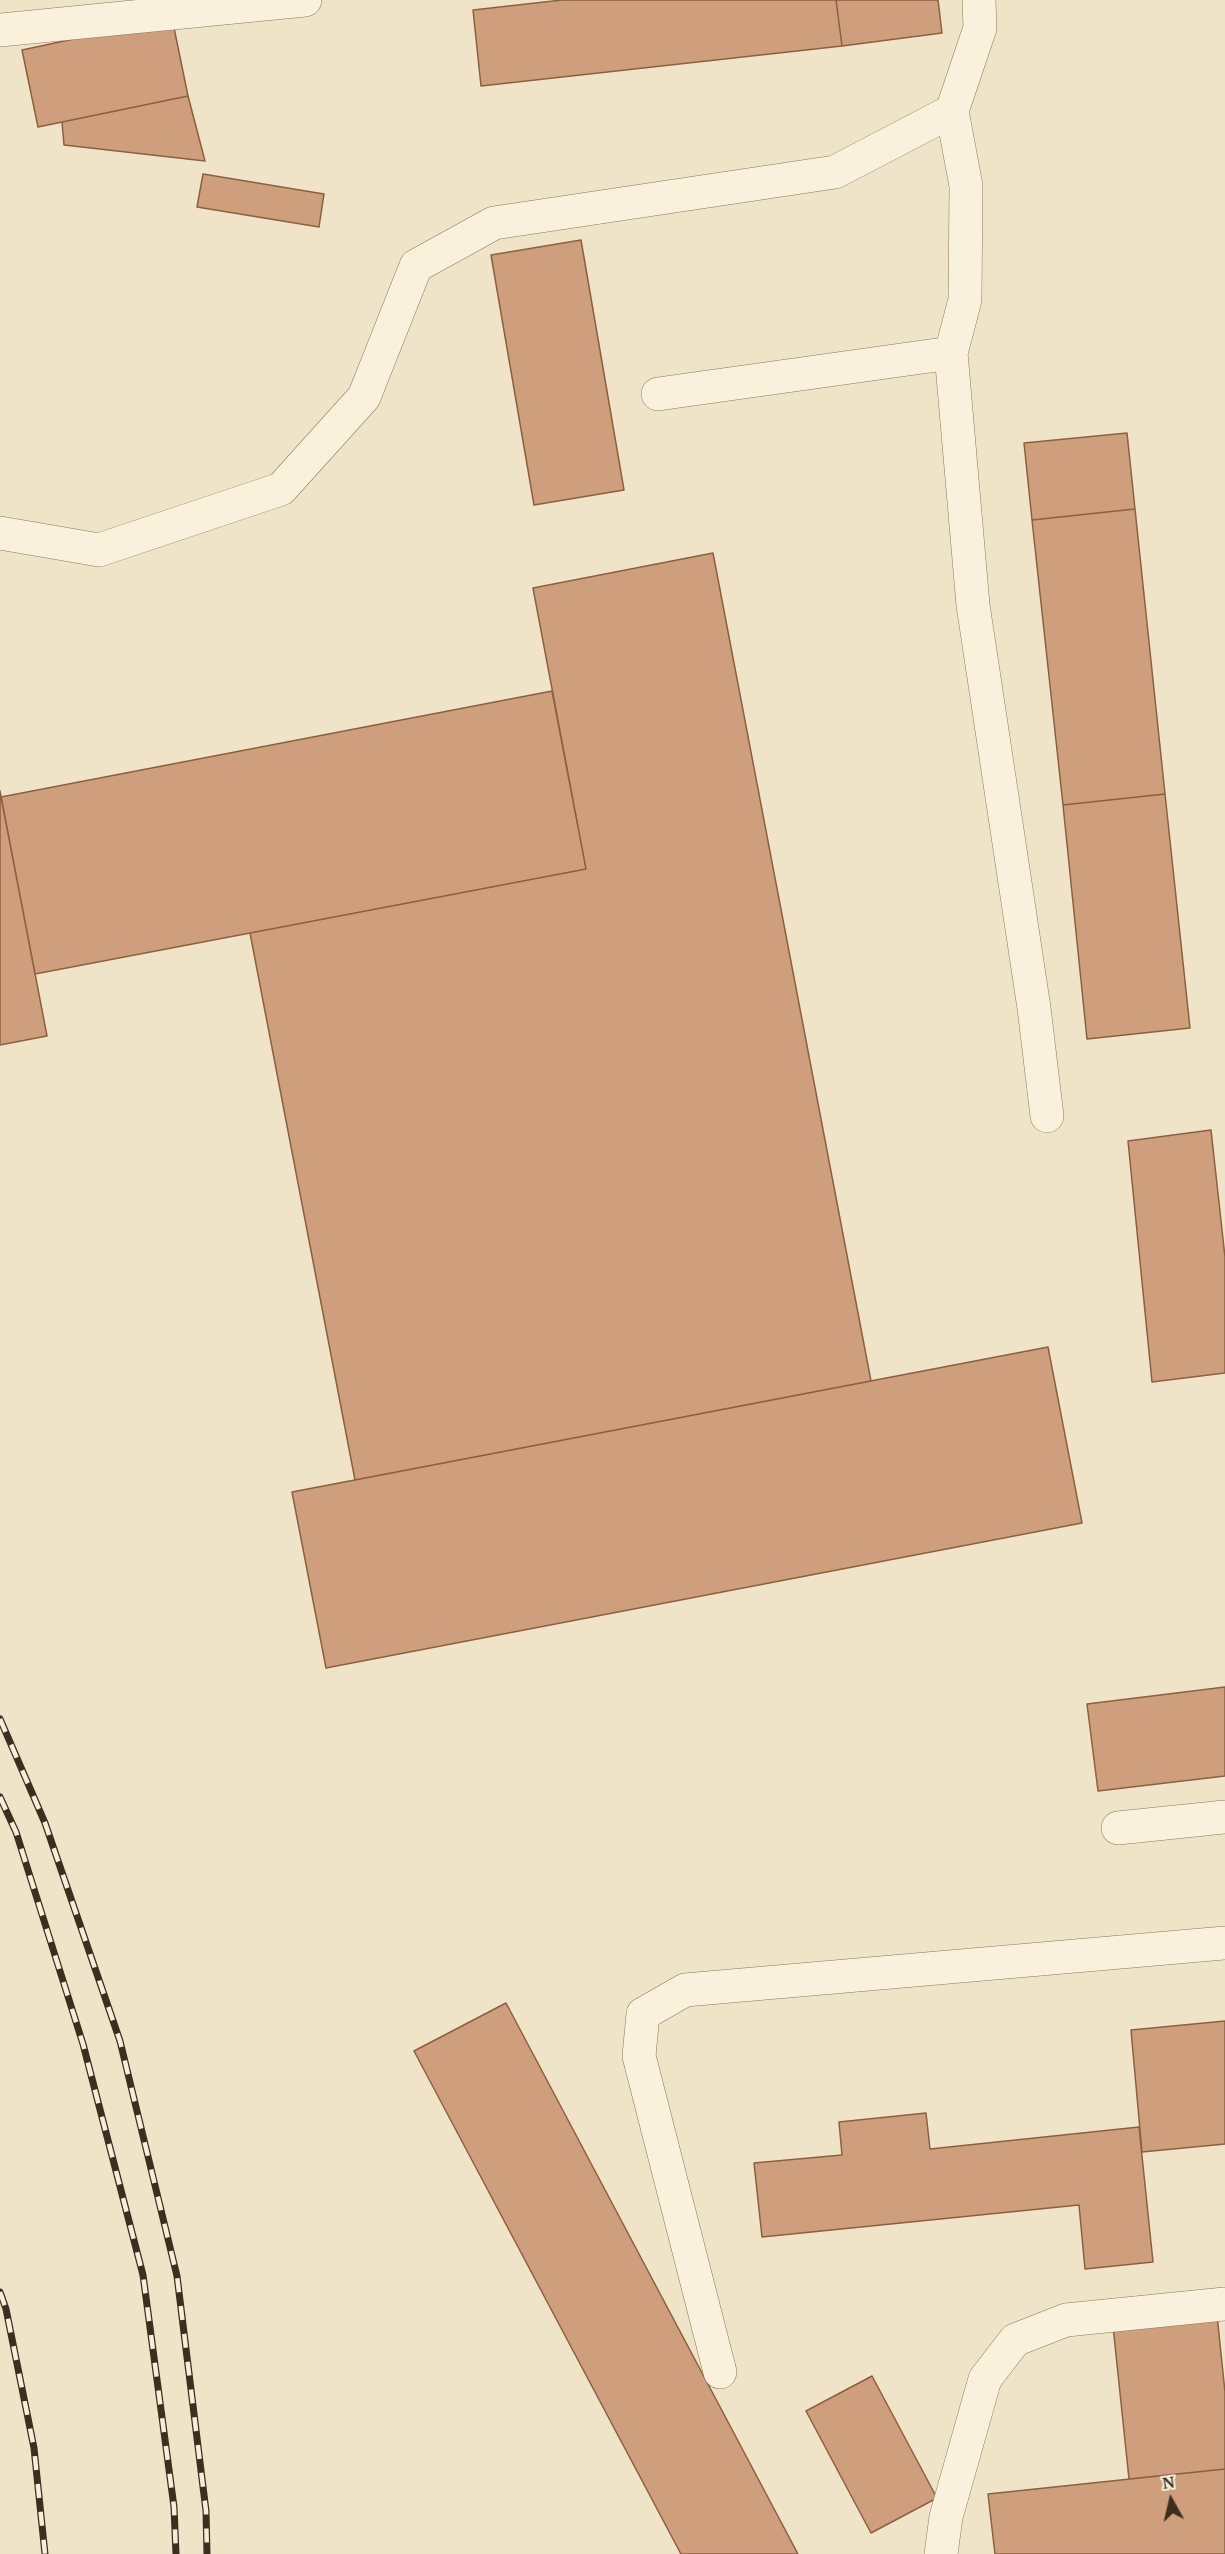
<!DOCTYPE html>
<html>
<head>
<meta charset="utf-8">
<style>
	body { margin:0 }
	#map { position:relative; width:1225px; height:2554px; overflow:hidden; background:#f0e4c8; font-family:"PT Serif",serif }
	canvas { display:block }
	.north { position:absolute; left:1141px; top:2470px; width:60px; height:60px; -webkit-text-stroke:4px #f7eed8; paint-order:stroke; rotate:352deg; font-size:16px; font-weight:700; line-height:24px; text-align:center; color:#3d2e20 }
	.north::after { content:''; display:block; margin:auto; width:21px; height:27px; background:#3d2e20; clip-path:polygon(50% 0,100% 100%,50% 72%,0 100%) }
</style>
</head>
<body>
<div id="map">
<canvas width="1225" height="2554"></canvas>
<div class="north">N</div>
</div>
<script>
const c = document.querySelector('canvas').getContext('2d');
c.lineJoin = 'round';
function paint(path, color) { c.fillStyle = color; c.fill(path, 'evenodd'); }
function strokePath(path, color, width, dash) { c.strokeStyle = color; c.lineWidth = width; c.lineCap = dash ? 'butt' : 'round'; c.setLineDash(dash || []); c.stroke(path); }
const building = new Path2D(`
	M562,0H836L842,46L481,86L473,10Z
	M836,0H938L942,33L842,46Z
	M172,18L188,96L38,127L22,50Z
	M188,96L205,161L64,145L62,122Z
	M203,174L324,194L319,227L197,207Z
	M581,240L624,490L534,505L491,255Z
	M1127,433L1135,509L1032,520L1024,443Z
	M1135,509L1165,794L1063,805L1032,520Z
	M713,553L871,1381L355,1480L250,933L586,869L533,588Z
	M552,691L586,869L35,974L1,797Z
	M0,791L47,1036L0,1045Z
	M1165,794L1190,1028L1087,1039L1063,805Z
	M1211,1130L1225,1257V1373L1152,1382L1128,1141Z
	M1048,1347L1082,1523L326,1668L292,1492Z
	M1225,1687V1776L1098,1791L1087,1704Z
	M506,2003L798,2554H681L414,2051Z
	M1225,2021V2144L1142,2152L1131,2030Z
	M926,2113L930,2149L1139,2127L1153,2262L1085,2269L1079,2205L762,2237L754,2163L842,2155L839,2122Z
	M1217,2315L1225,2392V2469L1129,2479L1113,2326Z
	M872,2376L937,2498L871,2533L806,2411Z
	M1225,2469V2554H995L988,2494Z`);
const minor = new Path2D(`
	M0,30L305,0
	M952,111L966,186L965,300L951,353L973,605L1034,1008L1047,1116
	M658,394L951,353
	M0,533L99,550L281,489L364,397L416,266L494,223L835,172L952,111L980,28L979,0
	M1118,1828L1225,1817
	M720,2372L639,2056L643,2014L685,1990L1225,1943
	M941,2554L946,2517L985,2379L1015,2340L1066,2320L1225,2304`);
const rail = new Path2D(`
	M0,1719L45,1823L120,2041L177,2276L206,2511L207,2554
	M0,1797L16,1832L83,2044L143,2275L174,2507L176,2554
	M0,2292L6,2309L34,2448L45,2554`);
paint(building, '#cf9f7d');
strokePath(building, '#8d5f41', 1.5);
strokePath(minor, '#8d765c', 34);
strokePath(minor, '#faf1dc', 33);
strokePath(rail, '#3d2e20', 7);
strokePath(rail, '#f7eed8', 4.5, [14]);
</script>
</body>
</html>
